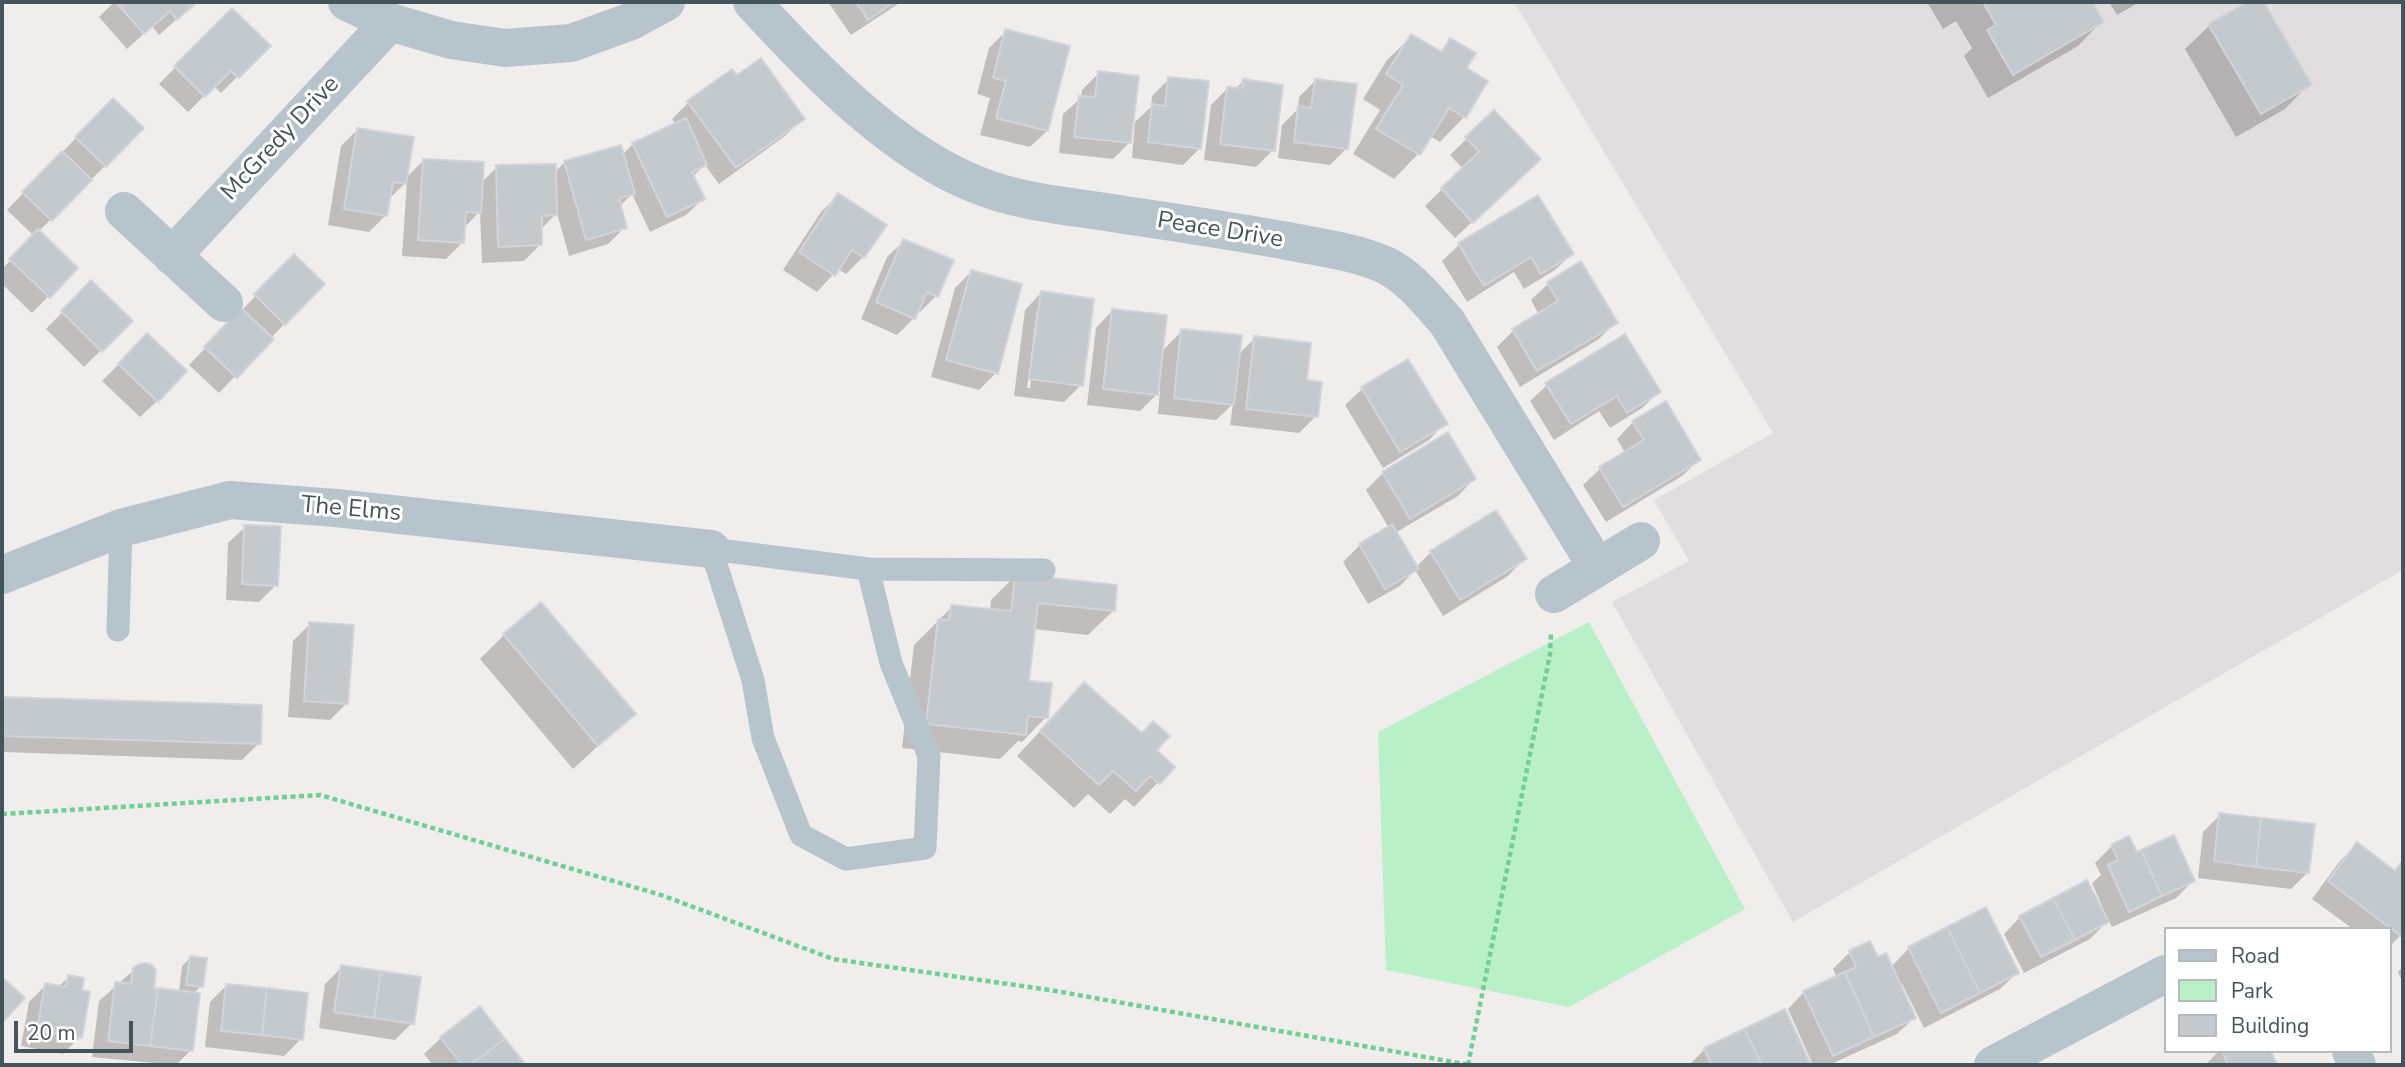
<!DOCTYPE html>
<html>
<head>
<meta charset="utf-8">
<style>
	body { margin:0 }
	#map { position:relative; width:2405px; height:1067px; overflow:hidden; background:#f0eded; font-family:"Nunito Sans",sans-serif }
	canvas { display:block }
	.frame { position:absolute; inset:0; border:4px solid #45535b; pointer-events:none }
	.legend { position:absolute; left:2164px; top:927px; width:228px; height:126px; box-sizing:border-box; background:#fff; border:2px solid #b5babd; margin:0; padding:9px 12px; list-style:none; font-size:21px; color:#45535b }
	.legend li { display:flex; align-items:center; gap:14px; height:35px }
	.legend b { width:35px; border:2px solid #b5babd }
	.scale { position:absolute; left:14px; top:1021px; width:119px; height:32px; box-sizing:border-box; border:4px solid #45535b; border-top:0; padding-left:9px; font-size:21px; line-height:24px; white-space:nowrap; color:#45535b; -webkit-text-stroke:5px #fff; paint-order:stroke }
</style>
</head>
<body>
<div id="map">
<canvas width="2405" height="1067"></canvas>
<div class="frame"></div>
<ul class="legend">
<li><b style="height:9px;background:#b8c4cb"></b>Road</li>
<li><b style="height:19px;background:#b9f0c7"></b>Park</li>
<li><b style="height:19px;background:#c4c9cd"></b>Building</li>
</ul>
<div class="scale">20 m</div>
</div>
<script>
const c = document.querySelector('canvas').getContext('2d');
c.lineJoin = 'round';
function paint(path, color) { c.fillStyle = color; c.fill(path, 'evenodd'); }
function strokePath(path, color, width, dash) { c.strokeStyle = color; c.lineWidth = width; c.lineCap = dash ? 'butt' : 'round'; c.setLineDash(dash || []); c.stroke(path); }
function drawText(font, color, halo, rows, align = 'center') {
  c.font = font + ' "Nunito Sans",sans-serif'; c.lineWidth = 6; c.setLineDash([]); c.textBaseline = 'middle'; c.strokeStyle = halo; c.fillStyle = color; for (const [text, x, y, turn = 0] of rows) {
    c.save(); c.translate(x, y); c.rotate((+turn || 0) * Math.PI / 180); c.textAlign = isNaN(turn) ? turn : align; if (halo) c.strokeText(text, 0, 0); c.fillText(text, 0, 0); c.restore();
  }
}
const education = new Path2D(`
	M1514,2H2403V570L1793,922L1612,602L1689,561L1654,500L1773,433Z`);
const green = new Path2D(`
	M1589,622L1745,909L1569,1007L1386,970L1378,732Z`);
const shadow = new Path2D(`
	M114,2H196L159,35L152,26L127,49L99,17Z
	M828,2H901L851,35Z
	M1927,2H2091L2102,21L2078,46L1988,98L1964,56L1972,48L1956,21L1943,29Z
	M2109,2H2140L2117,15Z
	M2251,2H2262L2309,84L2285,109L2236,137L2185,49L2210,25Z
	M232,10L268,46L221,93L214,86L188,112L159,84Z
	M1006,31L1047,131L1030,147L980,135L990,98L977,94L989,48Z
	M1412,36L1439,52L1451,40L1464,69L1486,82L1464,117L1440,142L1430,136L1418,154L1394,179L1353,154L1380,110L1363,99L1387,60Z
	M1099,73L1129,143L1113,159L1059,153L1063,114L1081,98L1082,90Z
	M737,78L803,119L786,135L719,184L705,165L692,177L703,199L686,215L650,232L632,194L619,207L625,227L608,244L569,256L557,213L540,230L541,244L524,261L482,263L480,211L464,228L463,242L446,259L402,256L407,181L388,200L386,215L369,232L328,225L341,146L358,129L405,179L424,160L481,183L497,167L554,173L565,162L622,155L633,144L676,125L672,119L689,102Z
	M1169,79L1200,148L1183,165L1132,158L1135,122L1151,107L1152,96Z
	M1316,80L1347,148L1330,165L1278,158L1282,125L1298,109L1299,97Z
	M1243,81L1273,150L1256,167L1204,160L1211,105L1228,88L1235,89Z
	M1494,112L1522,175L1455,238L1425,206L1463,169L1450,155Z
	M96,117L105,166L38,232L76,268L32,313L2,284V269L34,236L7,210Z
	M838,195L863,257L846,274L838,269L817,292L783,270L821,212Z
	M904,241L936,296L920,312L917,311L914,318L897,335L861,319L887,257Z
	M1459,245L1572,254L1555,270L1524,289L1514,272L1467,302L1442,261Z
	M294,256L322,284L219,393L189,365Z
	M1581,263L1616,322L1599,339L1520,387L1497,347L1513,331L1539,315L1531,300L1548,284Z
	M971,272L996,373L979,390L931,377L955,288Z
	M91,283L130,321L84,367L46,329Z
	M1041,293L1081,385L1064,402L1014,396L1025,310ZM1037,310H1040L1030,388H1027Z
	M1112,311L1162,351L1182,331L1238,355L1255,338L1316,416L1299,433L1230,425L1233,404L1216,420L1158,414L1160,391L1140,411L1087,405L1096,328Z
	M147,336L157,401L140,417L102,381Z
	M1408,361L1445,423L1429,440L1383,468L1345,405L1362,389Z
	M1547,385L1659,392L1642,408L1610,428L1599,411L1554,440L1530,401Z
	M1633,422L1699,460L1682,476L1606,522L1583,485L1600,469L1625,453L1617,439Z
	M1448,435L1474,479L1458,496L1395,533L1416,567L1431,552L1524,559L1508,576L1443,616L1415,570L1400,586L1368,604L1343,562L1360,545L1389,528L1366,490L1383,473Z
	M245,527L276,585L259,602L226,600L228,543Z
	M1015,576L1113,611L1088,635L1033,629L1027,682L1046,717L1022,742L1018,741L1000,759L902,748L914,645L952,607L990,611L991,600Z
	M310,624L347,703L330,720L288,717L293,641Z
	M504,635L633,714L573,769L480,659Z
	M1084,684L1173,767L1134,807L1125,799L1110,814L1088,794L1074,808L1017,756Z
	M2,699L260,707L259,743L242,760L2,752Z
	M2220,815L2308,872L2291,889L2198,878L2203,832Z
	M2357,844L2394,872L2403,862V933L2389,947V929H2353L2312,899L2340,861Z
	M2112,846L2193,881L2176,898L2112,927L2109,920L2090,939L2024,973L2004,934L2020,917L2102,906L2092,883L2101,875L2095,863Z
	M1909,948L2017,973L2000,989L1924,1028L1902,984L1899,985L1914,1018L1897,1034L1829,1065H1813L1788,1009L1804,992L1837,978L1833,969L1850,952L1877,960L1891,967Z
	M190,958L201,986L193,994L191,1050L176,1065L92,1057L99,1001L134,970L152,989L179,992L182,966Z
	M342,967L412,1023L395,1040L319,1028L325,984Z
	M2403,967V984L2398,972Z
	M69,977L80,1037L63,1054L21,1046L29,1002L46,985L58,987Z
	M227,985L301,1039L284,1056L205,1047L210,1002Z
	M479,1009L523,1065H433L424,1054L441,1038Z
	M1784,1012L1809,1065H1689L1705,1049Z
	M2219,1051H2269L2275,1065H2205Z`);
const building = new Path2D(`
	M116,2H197L177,20L170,11L144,34Z
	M856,2H895L868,20Z
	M1983,2H2093L2104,22L2013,75L1987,30L1996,25Z
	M2247,2H2264L2312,85L2261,114L2208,24Z
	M232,8L271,46L239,78L231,71L205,97L174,66Z
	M1005,29L1070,46L1048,131L996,118L1006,81L993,78Z
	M1411,34L1442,52L1450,38L1476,53L1467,68L1488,81L1466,118L1449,108L1420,155L1376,129L1403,85L1386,74Z
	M761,58L805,119L736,168L687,101L732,69L737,75Z
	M1098,71L1139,76L1131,143L1074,137L1079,96L1095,97Z
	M1168,77L1209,81L1201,149L1148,142L1152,104L1165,106Z
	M1243,79L1283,85L1275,151L1220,144L1227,87L1242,88Z
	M1315,79L1357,84L1348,149L1294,142L1298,106L1311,108Z
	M113,98L144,128L106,167L75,137Z
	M1494,110L1541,159L1473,223L1441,188L1479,152L1465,137Z
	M686,118L707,165L692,172L705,199L667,217L632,143Z
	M357,128L414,137L406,184L393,182L387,216L344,209Z
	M621,145L635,194L619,198L627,228L586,240L564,161Z
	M62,151L92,180L52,221L22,192Z
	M423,159L484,162L481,213L466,212L464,243L418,240Z
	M556,164L557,215L542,216V245L498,247L496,165Z
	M838,193L887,225L864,258L852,250L835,276L799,252Z
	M1538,195L1574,254L1541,274L1531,257L1484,286L1458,243Z
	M38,229L78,268L50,298L9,259Z
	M903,239L954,260L938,297L927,292L915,319L876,302Z
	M294,254L325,284L285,325L254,294Z
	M1581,261L1618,323L1537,371L1512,329L1558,301L1547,282Z
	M971,270L1022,284L998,374L946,360Z
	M91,280L133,321L102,352L61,311Z
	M1041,291L1094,299L1083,386L1029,379Z
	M241,308L274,339L237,378L204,347Z
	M1112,309L1167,315L1158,395L1103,389Z
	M1181,329L1242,335L1234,405L1174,398Z
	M147,333L187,371L158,402L118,364Z
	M1625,334L1661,392L1627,413L1617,396L1571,424L1545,383Z
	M1254,336L1311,343L1307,380L1322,382L1318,417L1246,409Z
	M1408,359L1448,424L1400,452L1361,387Z
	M1666,401L1701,460L1623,507L1599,467L1644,440L1632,421Z
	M1448,432L1476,479L1410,519L1382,472Z
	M1496,510L1527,559L1460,600L1430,551Z
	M1392,524L1419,569L1385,589L1359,544Z
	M244,525L281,526L278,586L242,584Z
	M1015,574L1117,585L1115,611L1038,603L1029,681L1052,683L1048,718L1028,716L1026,735L926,724L938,619L949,620L951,605L1011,611Z
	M541,602L636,714L598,746L503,634Z
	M309,622L354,625L348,704L304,701Z
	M1084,682L1142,733L1153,721L1170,736L1157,750L1175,767L1160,784L1150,776L1136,791L1113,771L1099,785L1040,731Z
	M2,697L262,705L261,744L2,736Z
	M2219,813L2261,818L2256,867L2214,861Z
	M2261,818L2315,824L2309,873L2256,867Z
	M2174,835L2195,881L2162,896L2141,850Z
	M2129,836L2137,852L2141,850L2162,896L2129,912L2108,865L2118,860L2111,845Z
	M2357,842L2395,871L2403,860L2402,937L2328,881Z
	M2087,880L2109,922L2075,940L2053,898Z
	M2053,898L2075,940L2041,957L2019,916Z
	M1986,907L2019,973L1980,993L1947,927Z
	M1947,927L1980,993L1941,1013L1908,947Z
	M1870,941L1878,957L1886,953L1916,1018L1874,1037L1845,972L1856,967L1849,951Z
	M190,956L207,958L203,987L186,985Z
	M146,963L152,965L156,970L154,988H158L150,1046L108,1041L115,982L131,984L133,968L139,964Z
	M341,965L381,971L374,1018L334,1012Z
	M381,971L421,977L414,1024L374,1018Z
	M1845,972L1874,1037L1833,1056L1803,991Z
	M68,975L84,978L82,990L90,992L82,1038L37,1030L45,983L66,987Z
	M2,977L25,998L2,1023Z
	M226,984L267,988L262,1035L221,1031Z
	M158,988L200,993L193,1051L150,1046Z
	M267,988L308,993L303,1040L262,1035Z
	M480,1006L505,1039L470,1065H462L440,1037Z
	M1785,1009L1811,1065H1762L1744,1029Z
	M1744,1029L1762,1065H1712L1704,1048Z
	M505,1039L526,1065H470Z
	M2222,1051H2271L2277,1065H2228Z`);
const path = new Path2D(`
	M2,814L320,795L661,895L833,959L1050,990L1470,1065
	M1468,1065L1550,654L1551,633`);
const lane = new Path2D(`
	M868,569L891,663L929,756L925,848L846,859L801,835L763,738L753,680L711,549L868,569L1044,570
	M118,630L121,528`);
const street = new Path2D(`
	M347,2L390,22L451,40L505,48L571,43L629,22L666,2
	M752,2C813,69 895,154 980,186C1018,201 1059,205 1099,211C1164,221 1228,230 1293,242C1323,248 1356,252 1385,265C1410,277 1429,302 1447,322L1597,567
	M124,211L224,303
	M172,256L390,22
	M2,575L121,528L230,500L336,508L711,549
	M1554,594L1641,541
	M2351,1051L2357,1065
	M1993,1065L2165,974`);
const streetNames = [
	["McGredy Drive",281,139,-47],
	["Peace Drive",1220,231,9],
	["The Elms",351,510,5]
];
paint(education, '#e1dedf');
paint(green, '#b9f0c7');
paint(shadow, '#0003');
paint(building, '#c4c9cd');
strokePath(building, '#d1d4d9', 2);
strokePath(path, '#71ce94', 4.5, [5, 3.5]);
strokePath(lane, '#b8c4cb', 23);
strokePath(street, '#b8c4cb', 38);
drawText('24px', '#45535b', '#fff', streetNames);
</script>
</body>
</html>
